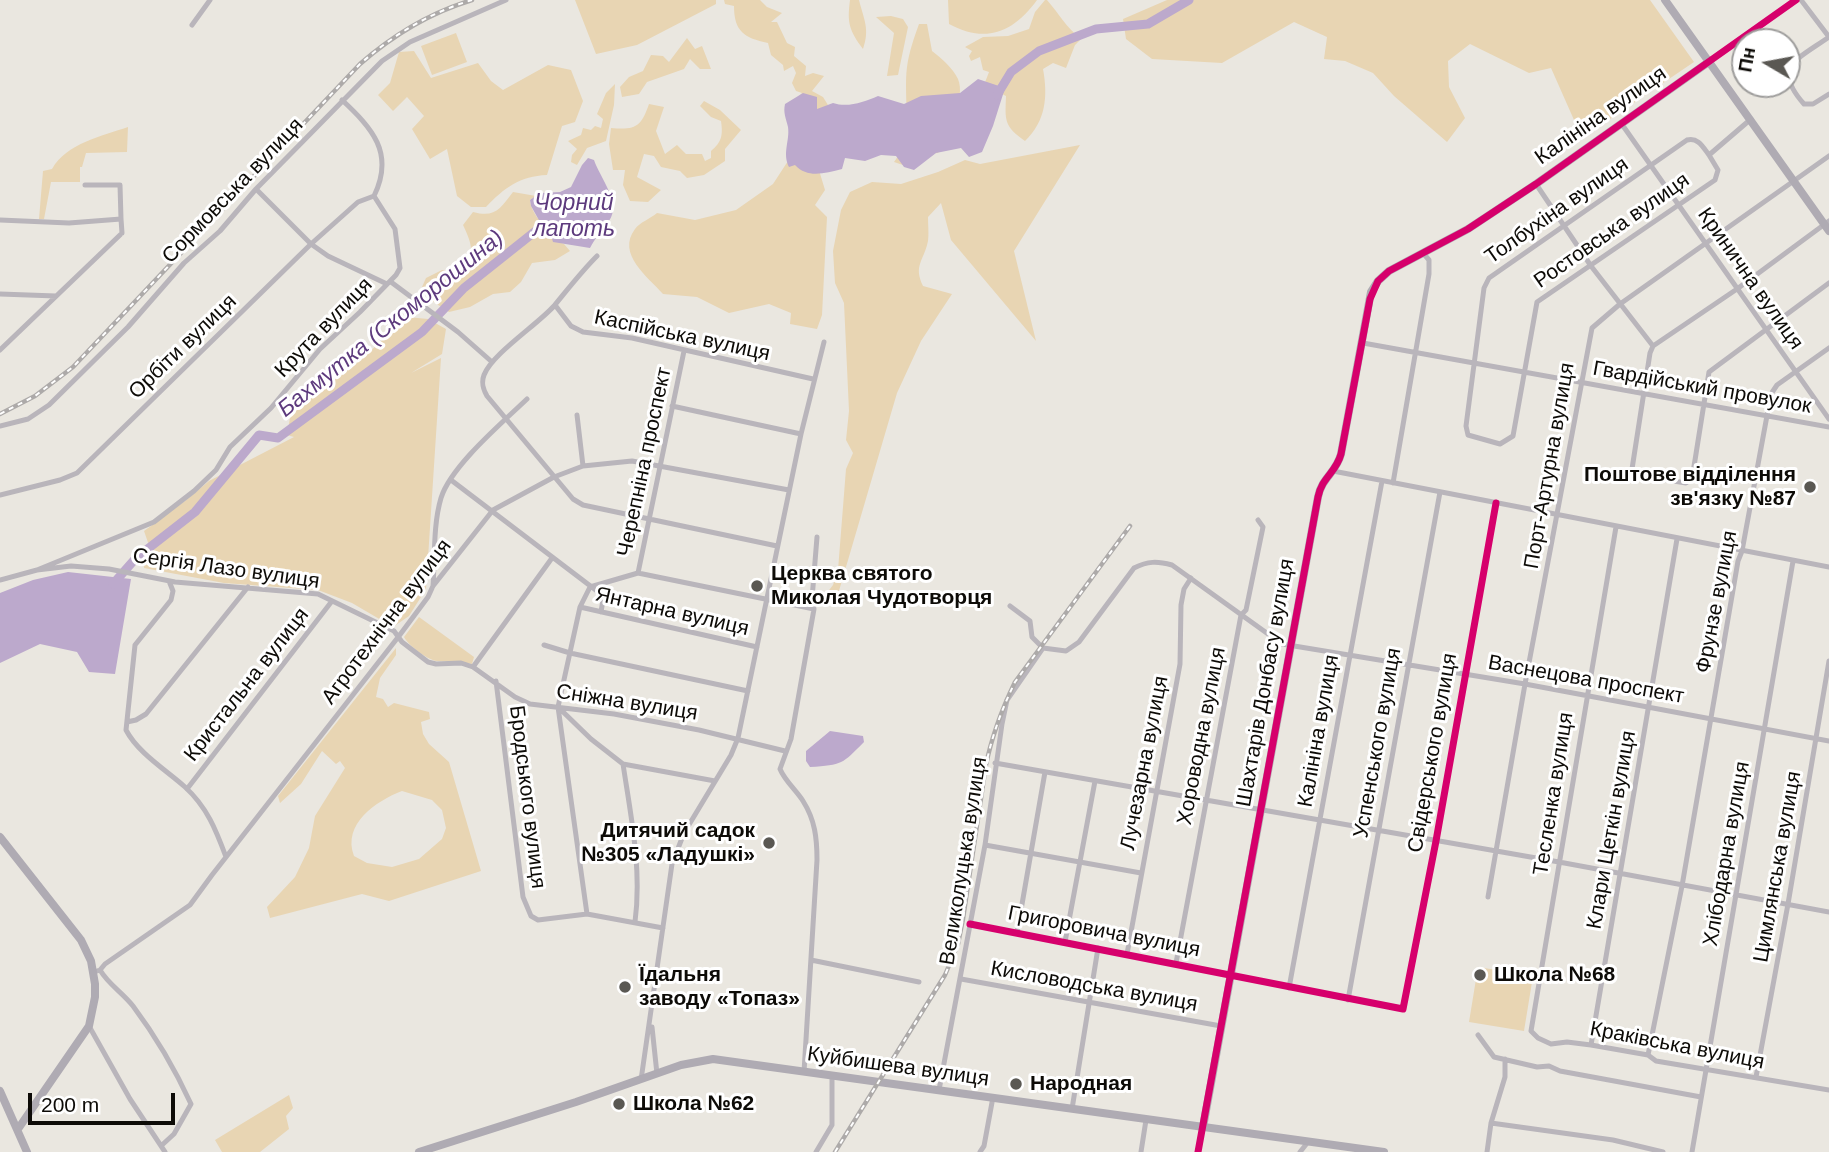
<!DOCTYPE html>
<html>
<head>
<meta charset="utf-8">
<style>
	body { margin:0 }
	#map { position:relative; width:1829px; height:1152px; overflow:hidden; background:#eae7e0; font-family:Arial,sans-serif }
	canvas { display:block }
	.north { position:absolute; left:1731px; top:28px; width:70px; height:70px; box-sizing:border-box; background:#fff; border:2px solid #9e9d9c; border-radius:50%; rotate:280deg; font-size:19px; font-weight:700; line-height:28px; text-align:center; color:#0d0b07 }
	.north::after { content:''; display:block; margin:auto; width:24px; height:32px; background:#5a5853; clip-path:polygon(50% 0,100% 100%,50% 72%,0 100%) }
	.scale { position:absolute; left:28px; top:1093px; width:147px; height:32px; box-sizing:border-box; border:4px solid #0d0b07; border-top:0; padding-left:9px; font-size:21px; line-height:24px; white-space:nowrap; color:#0d0b07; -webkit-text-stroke:5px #fff; paint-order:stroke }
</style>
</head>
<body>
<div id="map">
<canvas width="1829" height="1152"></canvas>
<div class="north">Пн</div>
<div class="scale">200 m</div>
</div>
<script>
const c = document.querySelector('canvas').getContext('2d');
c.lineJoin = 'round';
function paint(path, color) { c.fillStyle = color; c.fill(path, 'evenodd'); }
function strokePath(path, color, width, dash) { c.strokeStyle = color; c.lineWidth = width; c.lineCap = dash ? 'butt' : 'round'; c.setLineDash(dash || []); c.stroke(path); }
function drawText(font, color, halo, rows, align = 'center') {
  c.font = font + ' Arial,sans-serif'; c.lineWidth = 6; c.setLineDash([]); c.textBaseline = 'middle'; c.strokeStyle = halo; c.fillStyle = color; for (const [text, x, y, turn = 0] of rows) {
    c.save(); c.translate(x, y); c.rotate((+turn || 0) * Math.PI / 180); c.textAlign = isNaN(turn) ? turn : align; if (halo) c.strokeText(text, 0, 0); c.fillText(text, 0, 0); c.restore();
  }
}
const green = new Path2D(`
	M575,0H716V4L637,45L596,54Z
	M724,0H760L767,7L782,13L771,22H777L787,43L795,47L794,56L806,66L805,76L813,73L824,76L812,91L823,97L828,105L815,113L796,99L802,93L796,91L792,83L796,73L793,66L784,71L783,65L771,55L768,43C744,38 734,31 734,6L725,4Z
	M850,0H859C864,20 870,29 863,49C849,30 847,23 850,0Z
	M948,0H1037C1014,32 986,44 949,24Z
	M1045,0H1047C1060,15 1065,26 1081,39L1075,45L1066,68L1053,63L1043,69C1048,96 1046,121 1025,141C1004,126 1005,121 1006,96L984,85L989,72L983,70L980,57L971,61L969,56L972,51L965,47L983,37L1008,36L1029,29L1035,12Z
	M1167,0H1650L1694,62L1582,138L1551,68L1529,73L1470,44L1448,61L1449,87L1465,118L1447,142L1394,96L1373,73L1345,61L1324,59L1327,37L1294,22L1222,63L1152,59L1126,39L1123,19Z
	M891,16L903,19L908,27L898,75L887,76L894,33L876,17Z
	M919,24H927L932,51C941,58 953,68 958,79C966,97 948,138 938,153L919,155L903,165L894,162C914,138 903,97 907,67C909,52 914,38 919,24Z
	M456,33L467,62L432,75L421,46Z
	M687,38L695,49L702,46L711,69H700L690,59L684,69L647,82L639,94L622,97L620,87L629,77L643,71L651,55L663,56L669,62Z
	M414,51L431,78L478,63L491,81L503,90L548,65L571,70L583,101L575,122L562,126L547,175C520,176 504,188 486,207H471L457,196L447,149L430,159L412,129L424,116L407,97L393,111L378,95L390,83L399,52Z
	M615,84L614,105L606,141L587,148L577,165L571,162L572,155L577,149L568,141L581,135L583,128L591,130L595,126L601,128L603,119L597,114L606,93Z
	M704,101L720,110L741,130L725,149V161L704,175L687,178L680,171L661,167L654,156L644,154L637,177L661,190L648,202L630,201L623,185L625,170H613L609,144L611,128C636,130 641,127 649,104L664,107L656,131L665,154L677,145L686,154H702L705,161L711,158V151C722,142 723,135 721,121L711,117L700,106Z
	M128,127L127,152L86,153L82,167H80V182H51L44,219H39L43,171L52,169C67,143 102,136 128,127Z
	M1080,145L1014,251L1036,341L951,240L941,203L928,217C928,225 929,234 928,241C924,261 913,265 923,286L952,294L921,341L897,393L836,601L823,598L833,585L838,570L846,469L853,453L846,440L849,411L844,303L835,283L833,251L841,210L850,192L872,182L901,184L938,172L965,160L980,164Z
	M815,157L825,190L815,205L827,217L822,315L817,329L790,324L791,313L769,304L729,313L697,297L663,294C648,277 616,254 635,229C639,223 651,218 657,213L695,220L736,210L773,184L788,161Z
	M513,192L536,196L530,200C531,212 540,222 549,229L550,238L564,244L570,251L555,260L532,263L521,282L510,292L493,294L470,307L449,312L432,301L422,287L426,278L442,270L464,273C474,252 473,246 463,225L473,212C495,218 500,209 513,192Z
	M407,317L428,319L446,329L442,354L411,373L441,358L426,589L409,616L393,627L352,603L318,590L224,583L144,568V562L161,556L152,554L144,531L185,501L209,481L294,437L287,435L291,412L308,392L334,380L364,357Z
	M419,617L474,657L472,664C458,661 450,662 437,661C427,660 408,645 404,637Z
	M396,648V655L380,678L376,697L383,699L388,707L394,703L429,712L430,719L421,722L423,734L429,744L449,762L481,871L389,901L362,894L270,918L267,907L295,877L309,848L315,816L345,768L340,761L336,764L322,751L301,784L280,803L278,796ZM402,791L432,800L442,810L446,828L442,839L419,859L392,867L367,863L354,856C342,824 376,801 402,791Z
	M1478,967L1533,976L1524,1031L1469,1022Z
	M289,1095L293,1108L286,1116L289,1129L260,1152H222L215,1140Z`);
const water = new Path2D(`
	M978,79L1005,88L993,126L982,152L969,157L961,148L936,153L914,170L904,167L896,156L881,155L865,161L845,158L842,169C825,173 808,179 795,165L789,167C782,153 790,141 788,127C786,118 783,113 785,104L803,93L817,97V109L833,103C848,108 864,102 878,96L904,104L921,96L960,93Z
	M588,158L594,160C600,178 622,203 609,221C602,231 595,238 590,248L553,242L549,229L540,222L531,206L530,200L540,193L560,192L571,187L582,165Z
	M68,572L131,579L115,674L89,672L77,652L40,644L0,663V593L33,580Z
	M830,731L863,736L864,742C842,764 843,765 810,767L806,761V751Z`);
const river = new Path2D(`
	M997,95L1011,72L1039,51L1096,29L1148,24L1189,0
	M113,584L136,558L195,512L259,435L278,438L422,332L464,288L552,218`);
const street = new Path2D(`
	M1801,0L1829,37
	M192,25L210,0
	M1829,37C1798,59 1771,67 1804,104H1813L1829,94
	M1710,61L1796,0
	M1621,123L1829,419
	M1709,155L1718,170L1715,180L1537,302L1513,436L1500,444L1468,435L1466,426L1484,288L1489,278L1687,140C1698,137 1703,147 1709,155L1751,119
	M1536,184L1591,266L1653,346
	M85,185H120L121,219
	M256,189L311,244L328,256L387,284
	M0,220L69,223L121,219L122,233
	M1829,221L1737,289L1653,346L1650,353L1632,469L1636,475L1686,483L1692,479L1709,372L1829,283
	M597,256C581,272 568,289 554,306C537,325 492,354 484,375C481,383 483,389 487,396L573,499L583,505L777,546
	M391,282L458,332L492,362
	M0,294L56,296
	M555,305L571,326L583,332L632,338L813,379
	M1363,343L1829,427
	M0,350L120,235
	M672,406L801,434
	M577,415L583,466
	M0,426L28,419L49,405L128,327L184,263L220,231L256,189L382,61L410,42L506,0
	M1333,471L1829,567
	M451,480L597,591L603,600L601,612
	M1393,483L1429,274V260L1423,253
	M0,495L60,480L77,473L311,244L358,202L374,196
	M1616,527L1531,1031L1538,1038L1551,1044L1567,1042L1591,1045L1648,1055L1656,1061L1829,1090
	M37,570L71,566L109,569L175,582L318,594L394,631L402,642L428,662L436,664L461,663L473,667L515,697L530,704L614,714L699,730L785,751
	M638,573L814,609
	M0,580L37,570L154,522L194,491L216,470L230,447L271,408L320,349L360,312L396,275L400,268L395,229L374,196C395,153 372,128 342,100
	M169,581L173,591L171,600L135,645L126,730C138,753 166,770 185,787C207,807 216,830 226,857
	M433,586C435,557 433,525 441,498C451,466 502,423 527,399
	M1010,606L1030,621L1032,637L1043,648L1066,651L1079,642L1134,568C1148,561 1157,561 1172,565L1282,644L1525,684L1829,741
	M580,607L757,647
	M544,645L570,653L748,691
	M473,667L552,558
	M496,681L523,897L531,916L538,920L587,914L663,928
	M558,707L591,739L623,764C631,817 642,869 635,922
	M127,722L136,720L146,714L248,587
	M995,763L1559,862L1829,912
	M623,764L715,781
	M187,789L332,601
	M985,845L1141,873
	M1488,897L1525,684L1592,328L1620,304L1829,156
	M587,914L558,707L580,607L590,587L638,573L684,351
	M970,924L1403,1009L1436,841L1496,503
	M1017,933L1045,772
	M1065,942L1095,781
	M1127,954L1180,664L1181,605L1184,589L1191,578
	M811,960L919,982
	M1176,963L1241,615L1246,610L1263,527L1258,520
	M100,970C109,985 122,992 133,1006C157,1038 174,1067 191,1104L174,1134L162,1145
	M94,972L100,970L105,964L190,905L212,875L399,636L428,597L433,586L493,510L554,477L583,466L632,461L789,490
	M961,979L1221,1026
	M1289,988L1382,481
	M1348,1000L1440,492
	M89,1026L130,1099L165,1152
	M652,1027L657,1074
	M1478,1035L1494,1057L1537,1067L1549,1066L1560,1071L1701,1097
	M1591,1045L1677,539
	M1648,1055L1682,886L1738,561L1742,551L1771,394L1777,385L1829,348
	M804,1072L817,860C817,838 815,820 803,801C796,790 785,781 780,769L791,739L814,609L812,599L817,537
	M1756,1077L1788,904L1829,661
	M641,1080L672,864L684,833L731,755L738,738L801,434L824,342
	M939,1090L985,845L1002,724L1007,700L1043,648
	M1072,1109L1098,948
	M1491,1123L1613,1140L1663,1152
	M816,1152L832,1125V1077
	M980,1152L984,1146L993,1097
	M1141,1152L1146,1120
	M1198,1152L1203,1127
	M1300,1152L1308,1142
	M1487,1152L1491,1123L1505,1077V1059
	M1692,1152L1793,561`);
const secondary = new Path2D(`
	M1665,0L1829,231
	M0,837L81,940L91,961L95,984V997L89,1026L18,1129
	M0,1091L27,1152
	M1203,1127L1318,497C1322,477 1336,473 1341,454L1371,292L1378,281L1389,271L1468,229L1536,184L1710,61
	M419,1152L576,1102L681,1065L713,1059L1384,1152`);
const rail = new Path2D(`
	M0,414L35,396L73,367L360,64C393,35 429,13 472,0
	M835,1152L945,975L958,944L963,919L986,765C992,735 1002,709 1015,682L1130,526`);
const cycleway = new Path2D(`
	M970,924L1403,1009L1436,841L1496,503
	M1198,1152L1318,497C1322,477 1336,473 1341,454L1370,299L1378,281L1389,271L1468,229L1536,184L1796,0`);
const markers = [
	[1810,487,7,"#5a5853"],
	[757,586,7,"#5a5853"],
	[769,843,7,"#5a5853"],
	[1480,975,7,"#5a5853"],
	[625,987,7,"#5a5853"],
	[1016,1084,7,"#5a5853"],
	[619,1104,7,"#5a5853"]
];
const streetNames = [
	["Калініна вулиця",1601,116,-35],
	["Сормовська вулиця",233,191,-46],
	["Толбухіна вулиця",1557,211,-35],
	["Ростовська вулиця",1612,231,-35],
	["Кринична вулиця",1750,279,55],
	["Крута вулиця",324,328,-46],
	["Каспійська вулиця",682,336,12],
	["Орбіти вулиця",183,347,-44],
	["Гвардійський провулок",1702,388,10],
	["Черепніна проспект",645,462,-78],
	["Порт-Артурна вулиця",1550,466,-80],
	["Сергія Лазо вулиця",226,569,8],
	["Фрунзе вулиця",1717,602,-79],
	["Янтарна вулиця",672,612,13],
	["Агротехнічна вулиця",387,622,-53],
	["Васнецова проспект",1586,680,10],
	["Шахтарів Донбасу вулиця",1266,683,-80],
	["Кристальна вулиця",247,685,-52],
	["Сніжна вулиця",627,703,9],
	["Калініна вулиця",1319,731,-80],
	["Хороводна вулиця",1202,736,-79],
	["Успенського вулиця",1378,743,-80],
	["Свідерського вулиця",1433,753,-80],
	["Лучезарна вулиця",1145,763,-79],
	["Тесленка вулиця",1554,794,-81],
	["Бродського вулиця",527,797,83],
	["Клари Цеткін вулиця",1612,830,-80],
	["Хлібодарна вулиця",1727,854,-80],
	["Великолуцька вулиця",964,861,-81],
	["Цимлянська вулиця",1778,867,-80],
	["Григоровича вулиця",1104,932,11],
	["Кисловодська вулиця",1094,987,10],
	["Краківська вулиця",1677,1046,11],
	["Куйбишева вулиця",898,1067,8]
];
const poiNames = [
	["Поштове відділення",1796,475,"right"],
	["зв'язку №87",1796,499,"right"],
	["Церква святого",771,574],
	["Миколая Чудотворця",771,598],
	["Дитячий садок",755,831,"right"],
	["№305 «Ладушкі»",755,855,"right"],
	["Їдальня",639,975],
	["заводу «Топаз»",639,999],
	["Школа №68",1494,975],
	["Народная",1030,1084],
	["Школа №62",633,1104]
];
const waterNames = [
	["Чорний",574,204],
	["лапоть",574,230],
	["Бахмутка (Скоморошина)",391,324,-39]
];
paint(green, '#e8d5b3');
paint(water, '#bca9cc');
strokePath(river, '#bca9cc', 9);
strokePath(street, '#b9b5bb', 5);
strokePath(secondary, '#afabb3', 8);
strokePath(rail, '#adaaa9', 4.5);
strokePath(rail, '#fff', 2, [5]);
strokePath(cycleway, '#d6006c', 7);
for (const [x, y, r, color] of markers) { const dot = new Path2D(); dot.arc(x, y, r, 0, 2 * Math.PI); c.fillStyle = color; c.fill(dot); strokePath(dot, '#fff', 2.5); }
drawText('21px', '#0d0b07', '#fff', streetNames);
drawText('bold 21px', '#0d0b07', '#fff', poiNames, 'left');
drawText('italic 23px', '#5d3a7d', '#fff', waterNames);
</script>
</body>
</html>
